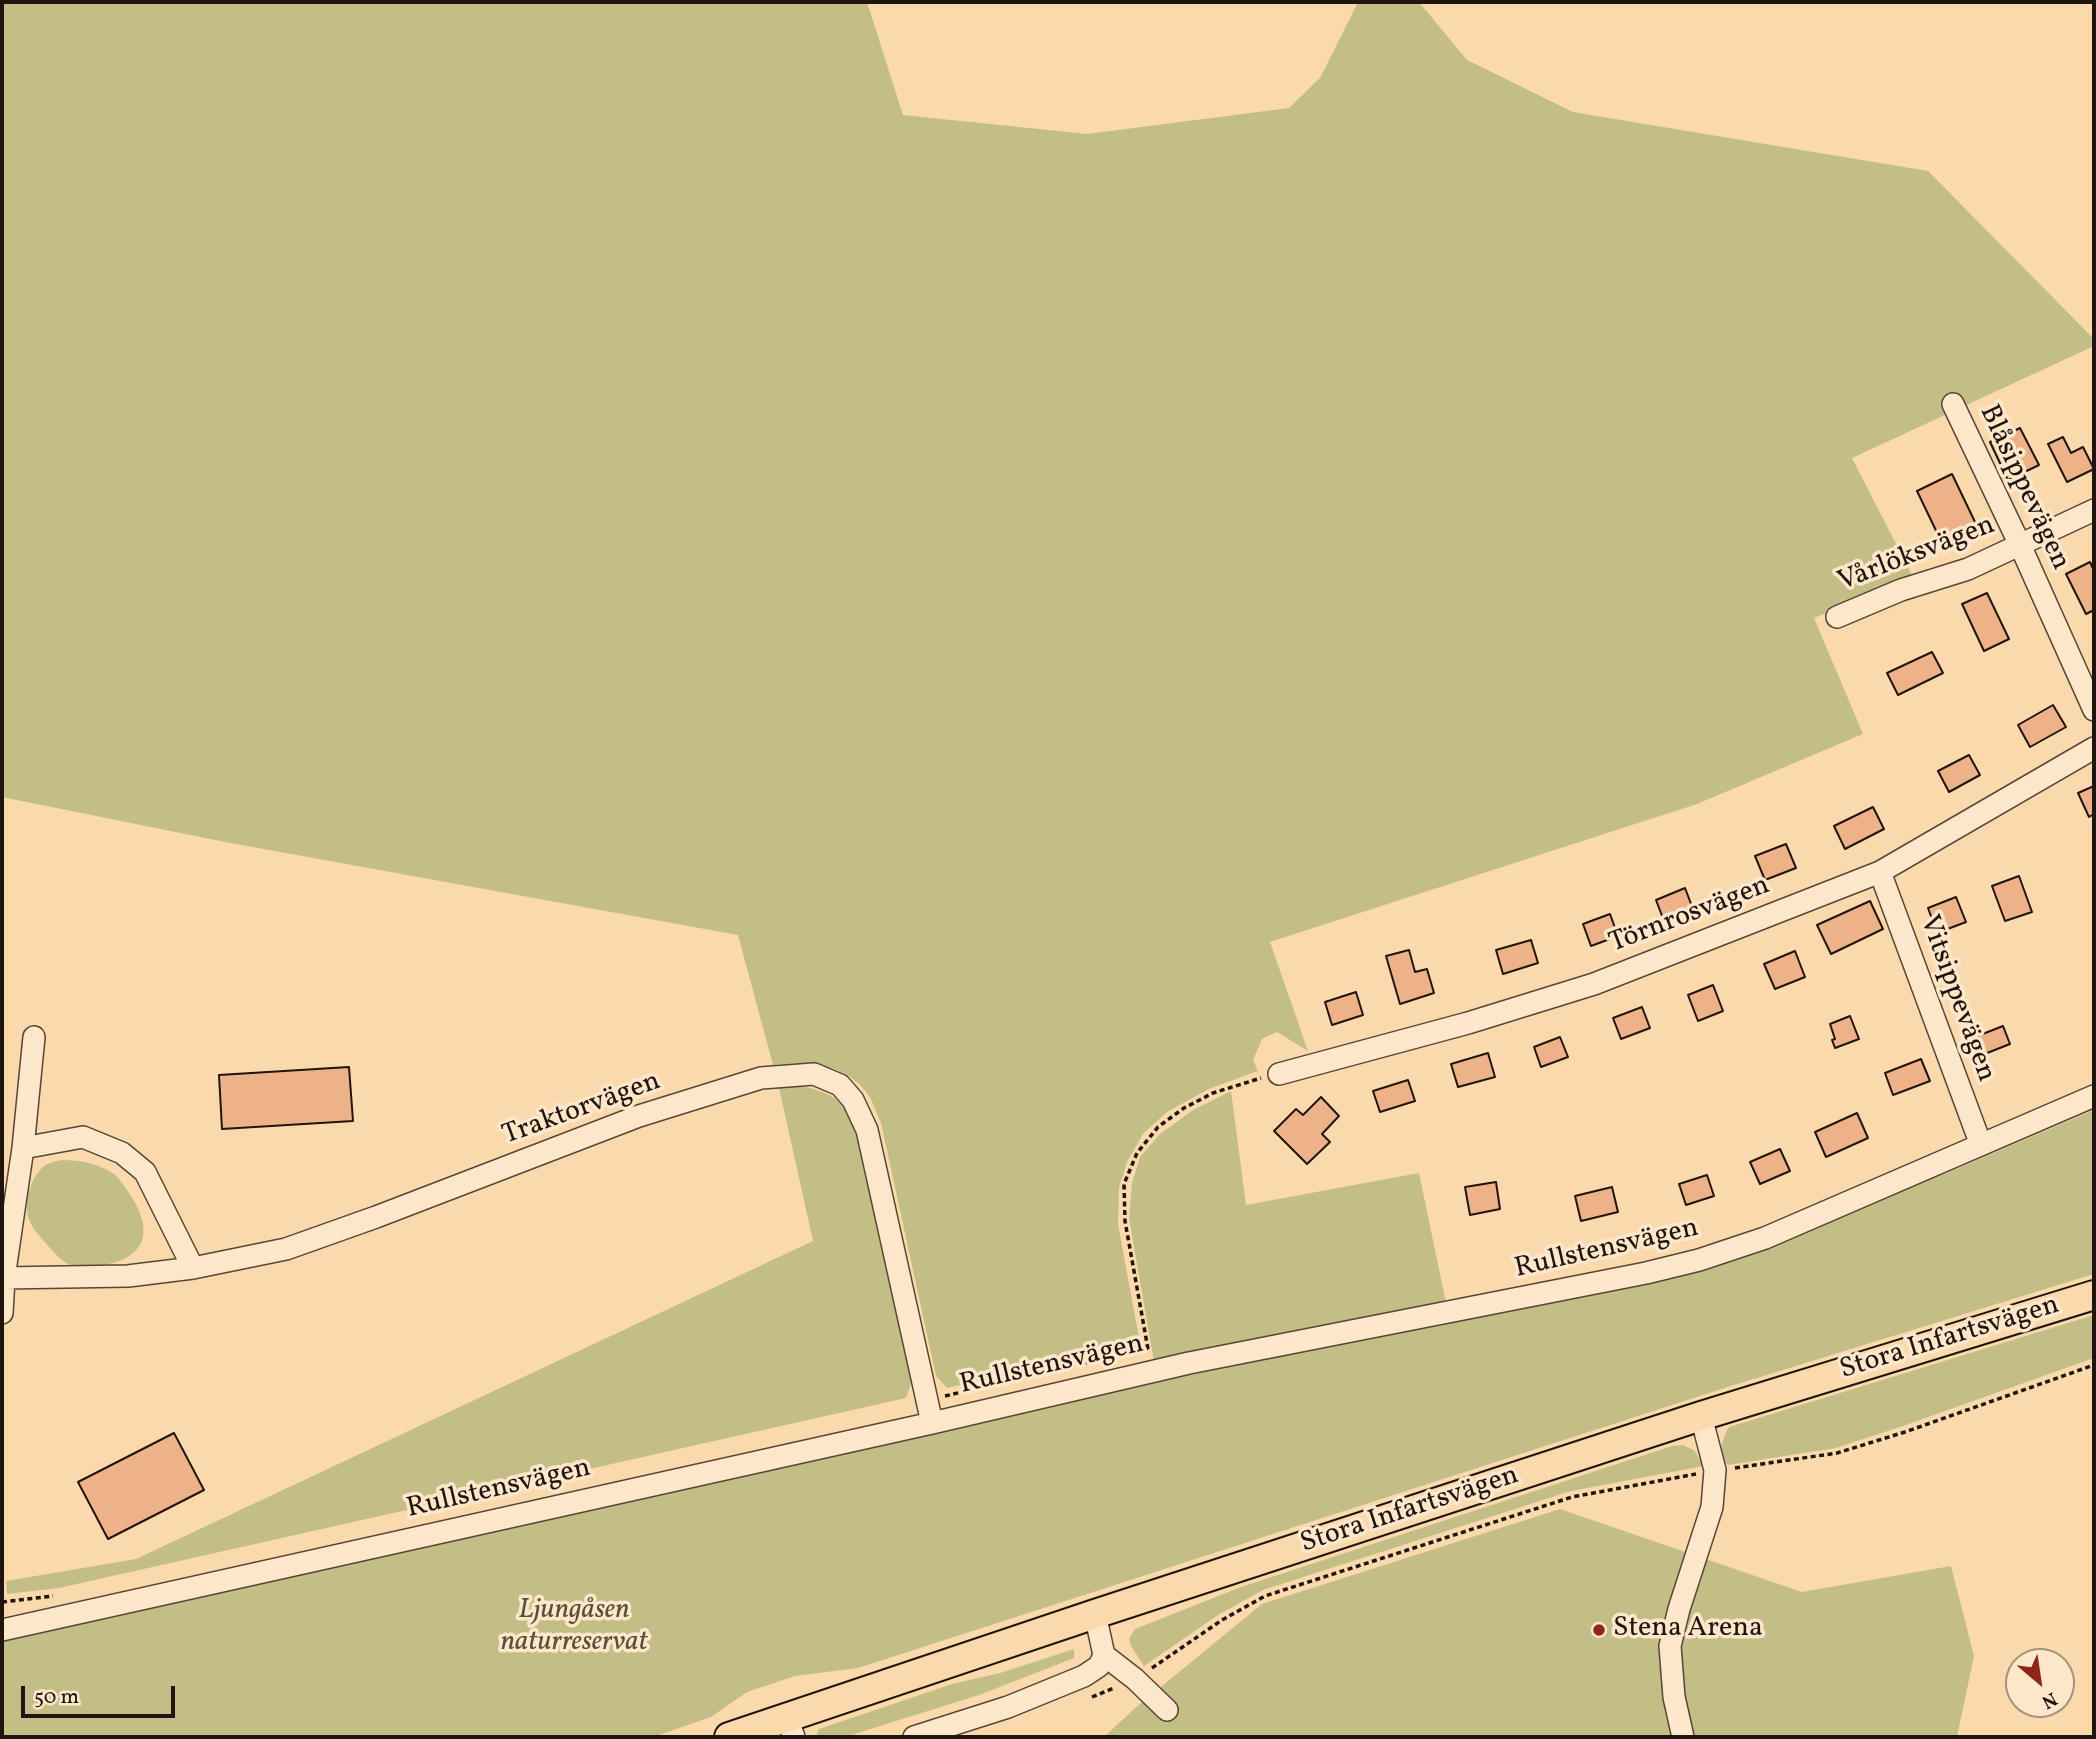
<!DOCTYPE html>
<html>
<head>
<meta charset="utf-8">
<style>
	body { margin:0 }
	#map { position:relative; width:2096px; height:1739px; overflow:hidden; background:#fadaad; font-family:Vollkorn,serif }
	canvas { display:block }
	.frame { position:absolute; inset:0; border:4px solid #1f140e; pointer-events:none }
	.north { position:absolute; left:2005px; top:1648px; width:70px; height:70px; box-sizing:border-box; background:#fce7ca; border:2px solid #a4937f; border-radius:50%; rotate:151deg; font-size:19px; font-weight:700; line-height:28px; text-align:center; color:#1f140e }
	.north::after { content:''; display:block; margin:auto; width:24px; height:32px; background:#8f2418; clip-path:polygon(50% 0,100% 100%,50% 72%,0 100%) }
	.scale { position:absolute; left:21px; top:1686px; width:154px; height:32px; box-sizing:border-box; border:4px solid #1f140e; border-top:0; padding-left:9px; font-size:21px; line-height:24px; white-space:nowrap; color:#1f140e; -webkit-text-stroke:5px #fce7ca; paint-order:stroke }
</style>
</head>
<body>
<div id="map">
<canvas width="2096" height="1739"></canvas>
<div class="frame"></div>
<div class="north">N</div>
<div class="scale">50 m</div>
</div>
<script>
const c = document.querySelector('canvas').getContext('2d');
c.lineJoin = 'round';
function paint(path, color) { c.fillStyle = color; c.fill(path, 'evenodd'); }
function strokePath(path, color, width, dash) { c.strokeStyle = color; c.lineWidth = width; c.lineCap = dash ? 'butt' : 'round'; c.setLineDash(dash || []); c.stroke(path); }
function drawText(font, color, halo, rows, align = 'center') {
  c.font = font + ' Vollkorn,serif'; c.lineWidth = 7; c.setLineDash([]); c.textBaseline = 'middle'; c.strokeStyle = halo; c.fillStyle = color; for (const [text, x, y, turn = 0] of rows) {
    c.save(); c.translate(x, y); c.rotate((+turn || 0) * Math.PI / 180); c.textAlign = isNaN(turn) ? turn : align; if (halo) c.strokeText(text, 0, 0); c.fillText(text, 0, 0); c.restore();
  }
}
const green = new Path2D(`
	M2,2H867L903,115L1087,134L1289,108L1320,78L1358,2H1419L1467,60L1573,112L1928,171L2094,339V346L1852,458L1913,577L1814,618L1863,734L1697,804L1270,942L1308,1051L1277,1032L1262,1039L1253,1060L1258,1071L1209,1089L1167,1112L1143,1134L1127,1162L1119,1188L1118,1224L1140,1343L947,1388L936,1376L881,1123C876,1113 873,1100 866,1092C843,1062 808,1062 773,1065L738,935L225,842L2,797Z
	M801,1086C837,1094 845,1102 859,1136L912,1381L906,1398L59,1588L7,1594L6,1581L136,1559L813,1241L779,1088Z
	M1231,1091L1246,1205L1419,1173L1446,1303L1154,1362L1129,1218L1132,1183L1140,1157L1160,1134L1193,1110Z
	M2094,1110V1274L1728,1387L858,1668L795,1676L747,1692L711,1717L653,1737H2V1641L1187,1374L1759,1249L1959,1168Z
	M62,1160C81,1160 97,1163 114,1174C119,1178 123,1185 127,1190C145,1215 156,1247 119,1261C105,1266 86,1268 71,1265C63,1263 56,1254 50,1248C43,1240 35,1232 30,1222C23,1206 29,1180 43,1167C48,1163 56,1161 62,1160Z
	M2094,1315V1358L1903,1426L1836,1448L1728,1465C1717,1454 1722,1439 1729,1427Z
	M1683,1445L1694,1450L1704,1466L1571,1491L1263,1590L1218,1615L1144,1666L1131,1646L1129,1639L1135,1629L1241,1587L1672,1446Z
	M1560,1509L1802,1592L1951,1566L1974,1656L1957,1737H1104L1134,1709L1262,1604Z
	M1074,1649V1658L979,1695L845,1737H818L817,1733L819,1729L952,1684L1000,1673Z`);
const building = new Path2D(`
	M2020,428L2039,465L2008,480L1990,442Z
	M2063,437L2071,453L2083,447L2094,469L2067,482L2048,444Z
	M1952,474L1976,524L1941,541L1917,491Z
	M2090,562L2094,571V610L2086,614L2066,574Z
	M1987,593L2009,639L1984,651L1962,604Z
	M1932,652L1943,673L1898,695L1887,673Z
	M2053,705L2066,727L2030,747L2018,725Z
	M1969,755L1980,775L1949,792L1938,771Z
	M2094,786V814L2089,817L2078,793Z
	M1873,807L1884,829L1845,849L1834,826Z
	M1786,844L1796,868L1765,880L1755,856Z
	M2019,876L2032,912L2005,921L1992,886Z
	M1685,888L1693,909L1664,921L1656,900Z
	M1956,897L1966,922L1937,933L1928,908Z
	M1870,901L1883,929L1831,954L1817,925Z
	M1610,914L1618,936L1591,946L1583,924Z
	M1531,940L1538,963L1503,974L1496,950Z
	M1409,950L1415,972L1427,969L1434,993L1400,1004L1386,956Z
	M1795,951L1805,977L1775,989L1764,964Z
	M1713,985L1723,1011L1698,1021L1688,995Z
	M1356,992L1363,1015L1332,1025L1325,1002Z
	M1642,1007L1650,1028L1621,1039L1613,1018Z
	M1850,1016L1859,1039L1835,1048L1832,1040L1835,1039L1830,1024Z
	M2003,1026L2010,1044L1982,1055L1975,1037Z
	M1560,1037L1568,1057L1541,1067L1534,1047Z
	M1488,1053L1495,1077L1458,1087L1451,1064Z
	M1921,1059L1930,1081L1893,1095L1885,1073Z
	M349,1067L353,1121L222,1129L219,1075Z
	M1408,1080L1415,1101L1380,1112L1373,1091Z
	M1321,1097L1339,1116L1322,1134L1330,1142L1307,1164L1274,1131L1296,1109L1303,1115Z
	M1857,1113L1868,1138L1826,1157L1815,1132Z
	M1780,1149L1790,1171L1760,1184L1750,1162Z
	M1707,1175L1714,1196L1686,1205L1679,1184Z
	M1496,1182L1500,1209L1470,1215L1465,1187Z
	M1612,1187L1618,1212L1581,1221L1575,1196Z
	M174,1433L204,1490L108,1539L78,1482Z`);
const path = new Path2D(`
	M1148,1349L1125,1221L1124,1184L1137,1153L1158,1127L1184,1108L1213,1093L1261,1078
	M945,1396L1148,1348
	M1735,1468L1837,1453L1905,1432L2094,1365
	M2,1602L53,1596
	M1152,1668L1222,1620L1265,1596L1572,1497L1696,1474
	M1092,1697L1114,1688`);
const minor = new Path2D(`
	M1953,404L2020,545L2094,710
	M1837,617L1901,590L1968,569L2094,510
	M1880,872L1981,1145
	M1279,1074L1468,1023L1594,984L1880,872L2094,748
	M23,1148L83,1137L122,1153L145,1172L193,1268
	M2,1278L128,1276L193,1268L286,1249L376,1217L639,1116L761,1078L814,1074L840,1085L853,1100L867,1130L932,1423
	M2,1313L4,1278L23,1148L34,1037
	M2,1630L932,1423L1189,1363L1646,1273L1699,1260L1765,1238L2094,1096
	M1104,1655L1135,1679L1167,1710
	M787,1718L794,1737
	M914,1737L1008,1707L1084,1676L1099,1666L1104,1655L1095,1614
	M1683,1737L1674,1697L1670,1646L1679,1609L1712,1507L1715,1470L1701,1416`);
const major = new Path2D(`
	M729,1737L1095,1614L1701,1416L2094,1295`);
const markers = [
	[1599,1630,7,"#8f2418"]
];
const streetNames = [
	["Blåsippevägen",2023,488,65],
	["Vårlöksvägen",1917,555,-21],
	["Törnrosvägen",1690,916,-21],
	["Vitsippevägen",1956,999,70],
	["Traktorvägen",582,1110,-20],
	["Rullstensvägen",1607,1250,-13],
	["Stora Infartsvägen",1950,1339,-17],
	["Rullstensvägen",1052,1366,-13],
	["Rullstensvägen",499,1490,-13],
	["Stora Infartsvägen",1410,1511,-18]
];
const parkNames = [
	["Ljungåsen",574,1612],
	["naturreservat",574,1644]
];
const poiNames = [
	["Stena Arena",1613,1630]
];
paint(green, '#c3be86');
paint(building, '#eeb289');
strokePath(building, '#1f140e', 2);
strokePath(minor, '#564636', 24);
strokePath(major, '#1f140e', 32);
strokePath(path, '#1f140e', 3.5, [5, 3.5]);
strokePath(minor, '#fce7ca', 21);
strokePath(major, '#fadaad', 28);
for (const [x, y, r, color] of markers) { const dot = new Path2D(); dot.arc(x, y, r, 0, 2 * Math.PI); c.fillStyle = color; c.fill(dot); strokePath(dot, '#fce7ca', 2.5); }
drawText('28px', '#1f140e', '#fce7ca', streetNames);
drawText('italic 28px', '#585038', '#fce7ca', parkNames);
drawText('28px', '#1f140e', '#fce7ca', poiNames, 'left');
</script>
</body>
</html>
